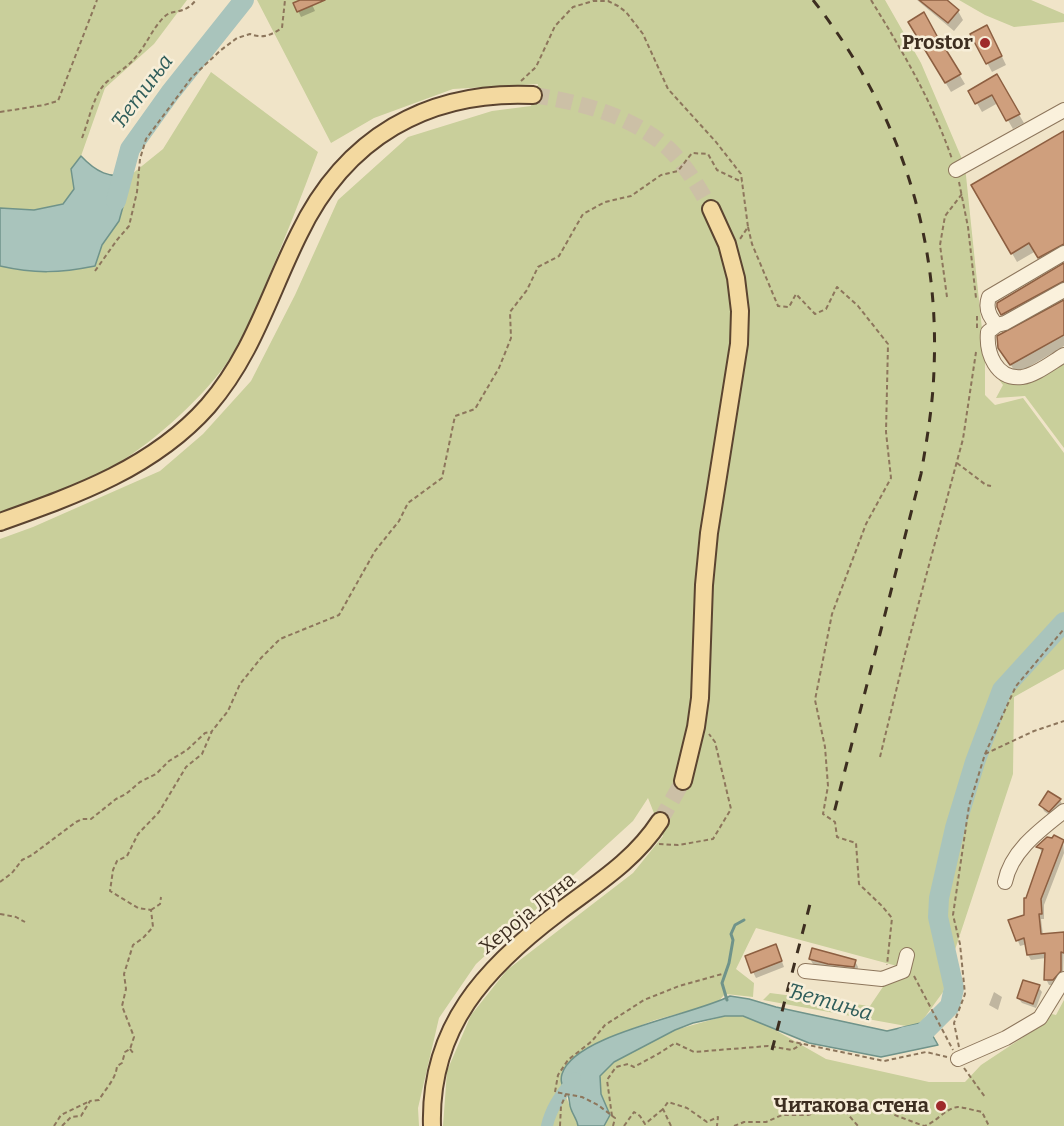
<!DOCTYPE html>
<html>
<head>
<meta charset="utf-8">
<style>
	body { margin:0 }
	canvas { display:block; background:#f0e4c8 }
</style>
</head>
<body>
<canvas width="1064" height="1126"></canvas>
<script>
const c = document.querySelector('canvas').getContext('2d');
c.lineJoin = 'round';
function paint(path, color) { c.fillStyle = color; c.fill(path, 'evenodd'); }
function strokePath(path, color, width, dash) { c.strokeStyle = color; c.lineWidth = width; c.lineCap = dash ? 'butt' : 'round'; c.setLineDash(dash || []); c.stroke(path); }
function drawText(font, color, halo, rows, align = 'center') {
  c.font = font + ' Bitter,serif'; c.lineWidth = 5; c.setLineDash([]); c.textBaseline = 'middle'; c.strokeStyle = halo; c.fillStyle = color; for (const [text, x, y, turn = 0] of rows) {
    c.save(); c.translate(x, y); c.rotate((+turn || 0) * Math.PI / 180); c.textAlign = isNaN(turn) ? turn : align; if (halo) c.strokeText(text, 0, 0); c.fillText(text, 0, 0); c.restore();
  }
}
const green = new Path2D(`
	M0,0H187L154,44L105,88L81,156L71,169L74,188L63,204L34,210L0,208Z
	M257,0H885L921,63L965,166L985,358V395L995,405L1023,398L1064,453V669L1014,697L1013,774L949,968L943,992L917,1028L763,1000L770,993L870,1006L897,966L756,928L736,969L754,983L753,997L726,994L724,989L725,994L717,1003L655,1020L610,1037L562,1087L578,1126H443L447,1071L471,1015L507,970L633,873L663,836L648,798L633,821L476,964L439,1018L418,1108L419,1126H0V539L33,527L160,471L203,434L251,381L295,295L338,200L408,137L492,111L531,106L538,84L453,89L374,118L331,143Z
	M959,0H1031L1064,14V22L1014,27L985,15Z
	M211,72L318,152C301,198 283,243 264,288C254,311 244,336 230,358C208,393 154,442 118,463C81,484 40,498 0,513V266C35,274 60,273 95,266L102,245L119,221L132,174L163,149Z
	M1064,360V448L1025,396L996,398L1003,385L991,369L1004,379Z
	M1064,1000V1126H603L610,1115L601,1094L600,1076L614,1062L675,1030L725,1016H743L761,1022L826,1059L929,1082H965L981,1065L1040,1026L1043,1012L1056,1015Z`);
const water = new Path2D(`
	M81,156C95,171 110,180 132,174L119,221L102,245L95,266C60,273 35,274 0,266V208L34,210L63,204L74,189L71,169Z
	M730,996L749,999L776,1007L887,1031L925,1022L938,1045L881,1057L809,1043L743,1016H725L693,1023L675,1030L614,1062L600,1076L601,1094L610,1115L604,1126H578C577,1119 573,1115 571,1109C569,1105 570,1100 568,1095C565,1088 559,1084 562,1074C574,1034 694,1015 730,996Z`);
const shadow = new Path2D(`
	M303,0H310L315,11L301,17L295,4Z
	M917,0H945L958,11L963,20L954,31Z
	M923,14L965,84L951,92L910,22Z
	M972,34L992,36L1006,65L992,72Z
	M996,76L1024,123L1013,129L998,103L982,112L970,91Z
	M1064,132V255L1044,266L1036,251L1017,262L973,185Z
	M1064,265V292L1007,323L998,307Z
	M1064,302V346L1017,374L1005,357Z
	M1060,800L1063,806L1052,817L1044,811L1041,805Z
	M1063,841L1064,853L1044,905V919H1041L1043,935L1064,942L1063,977L1056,985H1049L1046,979V958L1031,960L1028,955L1027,944L1020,946L1010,921L1026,916L1043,853L1038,847Z
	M778,951L784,967L756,978L753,972Z
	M810,959L855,961L858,967L857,972L832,969L813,964Z
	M1038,987L1042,992L1036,1008L1022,1003L1018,998Z
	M994,992L1002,997L998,1010L989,1005Z`);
const stream = new Path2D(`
	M727,1000L722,983L729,963L733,940L731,934L735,925L744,920`);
const canal = new Path2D(`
	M547,1126C551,1107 562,1092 575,1078`);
const river = new Path2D(`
	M116,201L130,149L170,93L244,0
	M904,1037L923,1033L950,1006L954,988L938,917L939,898L955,828L975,762L1002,690L1064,622`);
const building = new Path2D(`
	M300,0H325L297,12L293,3Z
	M919,0H947L959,10L948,23Z
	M924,12L937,36L931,43L940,40L961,74L945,83L908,22Z
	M987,25L1002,56L986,64L970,34Z
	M997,74L1020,114L1006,121L992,95L975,104L968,91Z
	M1064,131V244L1038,258L1029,243L1011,254L971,185Z
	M1064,263V281L1001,315L997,307V303Z
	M1064,300V335L1010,365L998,348L997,336Z
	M1048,791L1061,799L1049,812L1039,805Z
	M1054,835L1064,840L1041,899L1042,914H1039L1041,934L1064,932V953L1061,952V971L1053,980H1044L1045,953L1027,955L1024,938L1016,941L1008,920L1024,915V898H1026L1043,849L1036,847L1047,837L1052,838Z
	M776,944L782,961L751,973L745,956Z
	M812,948L856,960L854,967L828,964L809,959Z
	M1023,980L1040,985L1033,1004L1017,998Z`);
const majorTunnel = new Path2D(`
	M533,95C580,102 633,116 669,149C687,167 699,188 711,209
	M660,821L683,781`);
const path = new Path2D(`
	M871,0C903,52 932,101 952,159
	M521,81L536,67L555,26L573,7L593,1H608L618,6L626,12L643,34L668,89L716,142L741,174L748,227L740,239
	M0,112L44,105L58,101L97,0
	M82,138C88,123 93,98 103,86C111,76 126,69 134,59C146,46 152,29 164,17C173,8 183,16 196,0
	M959,182L968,227L976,298
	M748,227L752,244L778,306L789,307L796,294L815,314L826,309L837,287L858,306L888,344L886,432L891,478L866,524L832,614L815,700L825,747L828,786L823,814L835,822L837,837L856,843L859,884L882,906L892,918L887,965
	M95,271L117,240L129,226L137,192L140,159L146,139L192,77L221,50L237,38L250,34C263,39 271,35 282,28L285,0
	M947,297L940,245L945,216L962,194
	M977,328V316
	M957,463L986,485L991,486
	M985,754L1016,686L1064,629
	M880,757L905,654L963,439L976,352
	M659,844L678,845L713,839L731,809L715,742L709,734
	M0,882L12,873L22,860L32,855L76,822L82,819H91L116,799L126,794L140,782L156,774L169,761L187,750L205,733L211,732
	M151,910L160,904L161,897
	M0,914L16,917L25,922
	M914,976L953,1050
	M789,1041L884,1061L926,1052L947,1057
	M959,1047L954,1023L965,994L960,944L953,915L969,806L985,754L1034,731L1064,721
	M130,1049L134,1054
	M964,1068L985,1097
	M845,1111L858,1126
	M612,1116L607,1080L616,1067L628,1064L634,1067L658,1054L675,1043L694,1052L768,1046L792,1050L802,1044
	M54,1126L61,1115L90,1101
	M62,1126L71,1117L81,1116L90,1101L99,1100C106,1088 116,1079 117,1066L122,1063L125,1052L130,1049L134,1037L122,1006L126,989L124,974L133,945L143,938L153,927L151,910L138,908L110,891L113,870L117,861L127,856L138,834L159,812L186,767L202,754L212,731L228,711L240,684L261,658L280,639L339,615L375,551L399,521L408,503L442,478L455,416L475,409L499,368L511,338L510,312L527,290L538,267L559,256L583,214L605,202L631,196L661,175L678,171L692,153L708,154L717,170L742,182
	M560,1126L561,1106L566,1094
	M613,1126L615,1118L598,1105L582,1097L555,1092L558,1075L568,1060L592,1041L605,1025L644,1000L679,986L722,974
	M624,1126L634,1112L640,1116L645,1124L663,1109
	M671,1126L663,1109L668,1102L687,1108L707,1122L718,1117L717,1126
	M734,1126L744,1122H766L782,1115H808L829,1109L840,1111L876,1108L924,1126C936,1123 945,1108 958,1107C963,1107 976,1111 982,1112L989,1126`);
const minor = new Path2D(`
	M956,170L1064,110
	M1064,253L989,297C985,308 989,317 997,325L1005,323L1064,290
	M997,325L988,332C986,353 996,380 1022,377C1036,375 1052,362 1064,355
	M1005,882C1011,851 1040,830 1064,811
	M805,971L882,979L903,971L907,955
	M958,1059L1006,1038L1040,1018L1064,979`);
const major = new Path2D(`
	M0,522C76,495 153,468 208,406C253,354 269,294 299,234C345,138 427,90 533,95
	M683,781L696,727L700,698L704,585L709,533L739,344L740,311L736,278L727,244L711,209
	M432,1126C429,1027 486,967 559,912C596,884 634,861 660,821`);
const rail = new Path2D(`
	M813,0C897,107 940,233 934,369C933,405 927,439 921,474L834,813
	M772,1050L810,904`);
const markers = [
	[985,43,6,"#9e2a2b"],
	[941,1106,6,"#9e2a2b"]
];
const poiNames = [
	["Prostor",973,43],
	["Читакова стена",929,1106]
];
const streetNames = [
	["Хероја Луна",528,914,-39]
];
const waterNames = [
	["Ђетиња",143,92,-53],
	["Ђетиња",830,1003,16]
];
paint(green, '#c9cf9b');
paint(water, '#a9c4bc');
strokePath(water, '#6f938a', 1.5);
paint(shadow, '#0003');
strokePath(stream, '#6f938a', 3);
strokePath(canal, '#a9c4bc', 12);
strokePath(river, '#a9c4bc', 20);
paint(building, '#cf9f7d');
strokePath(building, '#8d5f41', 1.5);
strokePath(majorTunnel, '#ccc0a6', 16, [16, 8]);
strokePath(minor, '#8d765c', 16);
strokePath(major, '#5b4430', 20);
strokePath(path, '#8d765c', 2, [4.5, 3]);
strokePath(minor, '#faf1dc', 14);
strokePath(major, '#f3d9a0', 16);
strokePath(rail, '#3d2e20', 3, [10, 10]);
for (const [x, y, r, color] of markers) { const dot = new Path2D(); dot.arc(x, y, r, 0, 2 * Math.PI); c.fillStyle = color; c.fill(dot); strokePath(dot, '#f7eed8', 2); }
drawText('bold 20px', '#3d2e20', '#f7eed8', poiNames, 'right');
drawText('20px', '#3d2e20', '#f7eed8', streetNames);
drawText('italic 21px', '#2f5d5a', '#f7eed8', waterNames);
</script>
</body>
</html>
